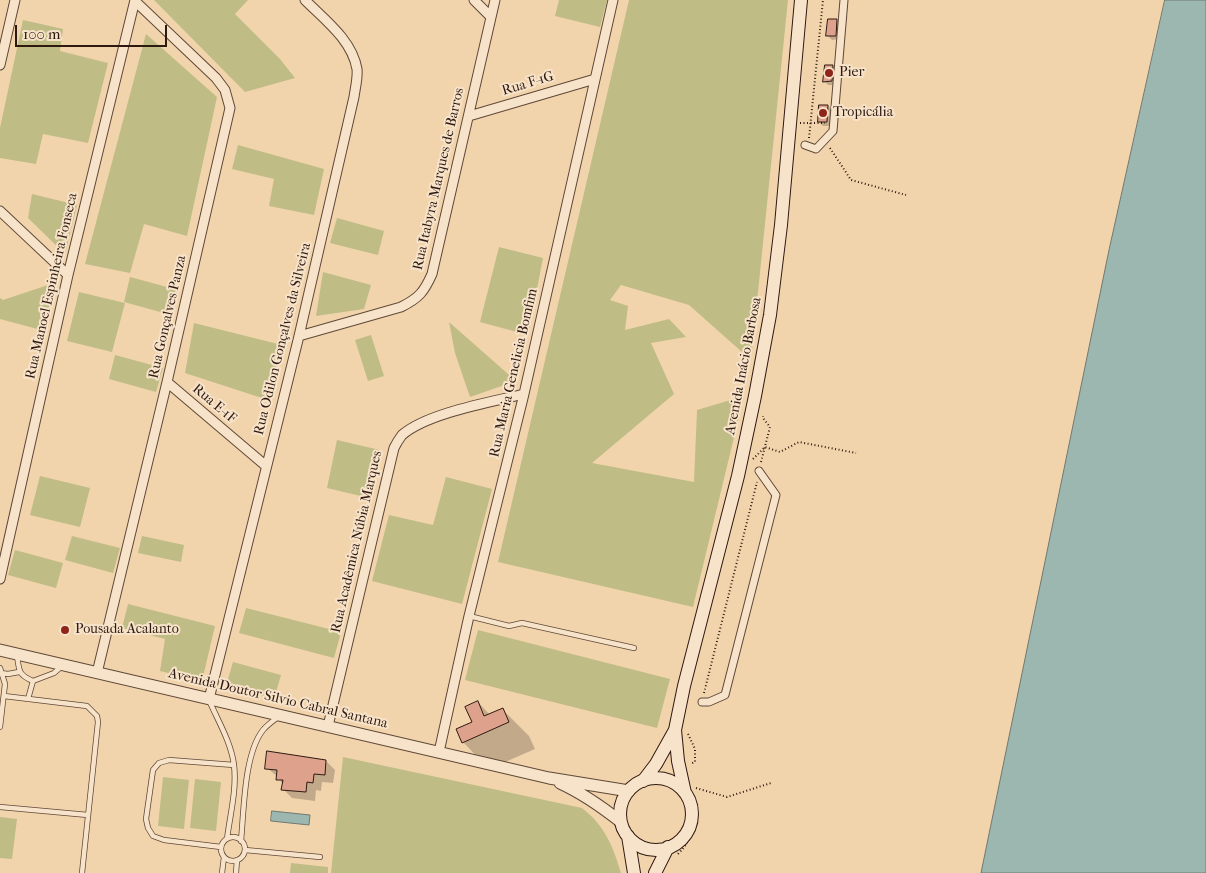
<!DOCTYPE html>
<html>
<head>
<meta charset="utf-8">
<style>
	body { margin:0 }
	#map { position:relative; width:1206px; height:873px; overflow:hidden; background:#f2d4ac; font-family:"IM FELL French Canon",serif }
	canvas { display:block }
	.scale { position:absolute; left:15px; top:25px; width:152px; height:22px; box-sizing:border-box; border:2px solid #2e1911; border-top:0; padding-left:6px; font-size:15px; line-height:18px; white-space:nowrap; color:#2e1911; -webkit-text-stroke:4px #f7e3c9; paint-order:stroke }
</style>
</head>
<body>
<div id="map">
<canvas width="1206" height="873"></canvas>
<div class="scale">100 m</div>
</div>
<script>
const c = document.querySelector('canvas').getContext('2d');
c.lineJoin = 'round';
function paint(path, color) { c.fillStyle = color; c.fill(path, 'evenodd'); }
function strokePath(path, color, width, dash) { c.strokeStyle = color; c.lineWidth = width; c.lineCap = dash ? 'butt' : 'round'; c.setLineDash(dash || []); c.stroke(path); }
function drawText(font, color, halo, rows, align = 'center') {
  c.font = font + ' "IM FELL French Canon",serif'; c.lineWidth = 4; c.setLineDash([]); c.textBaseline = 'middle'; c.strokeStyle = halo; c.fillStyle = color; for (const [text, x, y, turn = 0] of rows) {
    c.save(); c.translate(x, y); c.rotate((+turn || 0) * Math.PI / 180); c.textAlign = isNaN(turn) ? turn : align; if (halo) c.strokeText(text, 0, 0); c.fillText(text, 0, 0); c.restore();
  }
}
const green = new Path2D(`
	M154,0H248L235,14L280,59L295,78L245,92Z
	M559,0H607L600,27L555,16Z
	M629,0H788L751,360L689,305L621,285L610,300L628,306L625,330L669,319L686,337L651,343L674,394L592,463L694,482L697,410L744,396L693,607L498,562Z
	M23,20L63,29L60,51L108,63L88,143L43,134L36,164L0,158V128Z
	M146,34L217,97L187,236L144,224L130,273L85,264Z
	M238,145L324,169L314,215L269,206L274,179L232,169Z
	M32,194L77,205L65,254L28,218Z
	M337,218L384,231L378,255L330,243Z
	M499,247L543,258L528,335L480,322Z
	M323,272L371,285L364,309L316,316Z
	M130,277L178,290L171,315L124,302Z
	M57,282L45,331L0,319V298L3,300Z
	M79,292L125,303L112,352L67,341Z
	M449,322L516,381L470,397L455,353Z
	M194,323L282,345L268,400L185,373Z
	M371,335L384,376L368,381L355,340Z
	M115,355L163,368L156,392L109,379Z
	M337,440L380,450L365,497L327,488Z
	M40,476L90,488L80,527L30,515Z
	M446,477L492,489L462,604L372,581L389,515L433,525Z
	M72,536L120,548L113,573L65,560Z
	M142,536L184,545L181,562L138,553Z
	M15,550L63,563L56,588L8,575Z
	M128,604L215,626L202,681L160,671L165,639L122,628Z
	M246,608L341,632L334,658L239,633Z
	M478,630L670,679L657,728L465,680Z
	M233,662L281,675L274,699L226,686Z
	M343,757L582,808C605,826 613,846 621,873H331Z
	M163,777L189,780L184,829L158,826Z
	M195,779L221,782L216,831L190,828Z
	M0,817L17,819L12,859L0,858Z
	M291,863L328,867V873H290Z`);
const water = new Path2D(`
	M1165,0H1206V873H981L1109,250Z
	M272,811L310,815L309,825L271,821Z`);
const shadow = new Path2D(`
	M837,20L841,24L839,39L832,40L828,36Z
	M833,66L837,70L836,85H828L824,81Z
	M828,106L832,110L831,126H823L819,122Z
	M478,702L490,715L502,709L529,736L535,749L489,769L463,742L473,723Z
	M326,761L335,770L333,783L322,782L321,791L316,790L315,801L292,798L283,789V785L278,777L267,768Z`);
const building = new Path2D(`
	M828,19H837L836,36H826Z
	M825,65H833L832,81L823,82Z
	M819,105H828L827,122H818Z
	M478,701L484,716L503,708L509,722L462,743L456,729L472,722L465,707Z
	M267,751L326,760L325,775L314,774L313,783L307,782L306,792L281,790L283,780H276L277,770L265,769Z`);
const path = new Path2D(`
	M800,123H825
	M809,138L823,0
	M830,148L851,180L906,195
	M753,459L765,447L780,452L799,442L856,453
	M761,462L770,427L763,418V416
	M704,693L757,482
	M688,734L695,749V762L690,764
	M696,788L727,797L771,783
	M678,854C693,839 697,822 692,801`);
const service = new Path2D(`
	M469,616L509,626L522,623L634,648
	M17,655C19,670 18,675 33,681L54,673L62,666
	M0,668L5,684L0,727
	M1,673L8,674L19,672
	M4,696L87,706L97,716L98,722L82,873
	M28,699L33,681
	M209,700C218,721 231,742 234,765C237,789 230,815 227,839
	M0,807L88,815
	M221 849a12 12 0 1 1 24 0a12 12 0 1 1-24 0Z
	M241,841C244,810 244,754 263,730C267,725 273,721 278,717
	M221,847L164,840L153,836L148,828L146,819L153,770L159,763L169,760L234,765
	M245,850L320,857
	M222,873L224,857
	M236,873L237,860`);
const pedestrian = new Path2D(`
	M805,145L816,149L833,131L844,0
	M702,702H709L725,695L776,495L759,471`);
const minor = new Path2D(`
	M474,0L491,17
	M0,65L15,0
	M469,116L595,79
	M0,211L68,275
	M299,336L401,307C419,298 424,292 432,274L495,0
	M167,382L266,466
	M0,579L68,275L135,0
	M97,673L167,382L230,108L225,90L216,78L135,1
	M209,699L299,336L354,97C355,89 358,78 357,69C352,40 325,20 305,0
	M328,726L394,448C396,444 399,439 402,435C427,413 491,402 524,394
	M439,752L469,616L524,394L613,0`);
const tertiary = new Path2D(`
	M0,650L549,778L629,791
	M560,783C582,793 602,807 621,822`);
const secondary = new Path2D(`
	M675,730L678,761L685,793
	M620 814a36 36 0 1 1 72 0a36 36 0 1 1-72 0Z
	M643,781L656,764L675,730L684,686L738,476L755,396L770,315L781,225L801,0
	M628,836L634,873
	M655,873L668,847`);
const markers = [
	[829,73,5,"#8f2418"],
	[823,113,5,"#8f2418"],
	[65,630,5,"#8f2418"]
];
const poiNames = [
	["Pier",839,73],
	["Tropicália",833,113],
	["Pousada Acalanto",75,630]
];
const streetNames = [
	["Rua F-1G",528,84,-17],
	["Rua Itabyra Marques de Barros",439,179,-77],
	["Rua Manoel Espinheira Fonseca",52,286,-77],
	["Rua Gonçalves Panza",168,317,-77],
	["Rua Odilon Gonçalves da Silveira",283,339,-76],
	["Avenida Inácio Barbosa",744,366,-79],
	["Rua Maria Genelicia Bomfim",514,373,-77],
	["Rua E-1F",214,404,40],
	["Rua Acadêmica Núbia Marques",357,542,-77],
	["Avenida Doutor Silvio Cabral Santana",278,699,13]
];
paint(green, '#bfbc86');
paint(water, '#9cb7b0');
strokePath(water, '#707870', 1);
paint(shadow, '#0003');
paint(building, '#dea18c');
strokePath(building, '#2e1911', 1);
strokePath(service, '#5f4838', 6);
strokePath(pedestrian, '#5f4838', 9);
strokePath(minor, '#5f4838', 11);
strokePath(tertiary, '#5f4838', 13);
strokePath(secondary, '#2e1911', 14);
strokePath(path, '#2e1911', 2, [1, 2.5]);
strokePath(service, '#f7e3c9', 4.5);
strokePath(pedestrian, '#f7e3c9', 7);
strokePath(minor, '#f7e3c9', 9);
strokePath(tertiary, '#f7e3c9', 11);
strokePath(secondary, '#f7e3c9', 12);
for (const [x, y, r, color] of markers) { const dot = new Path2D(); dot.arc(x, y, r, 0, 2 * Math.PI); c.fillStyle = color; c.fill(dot); strokePath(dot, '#f7e3c9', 2); }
drawText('14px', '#2e1911', '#f7e3c9', poiNames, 'left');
drawText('14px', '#2e1911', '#f7e3c9', streetNames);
</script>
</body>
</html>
